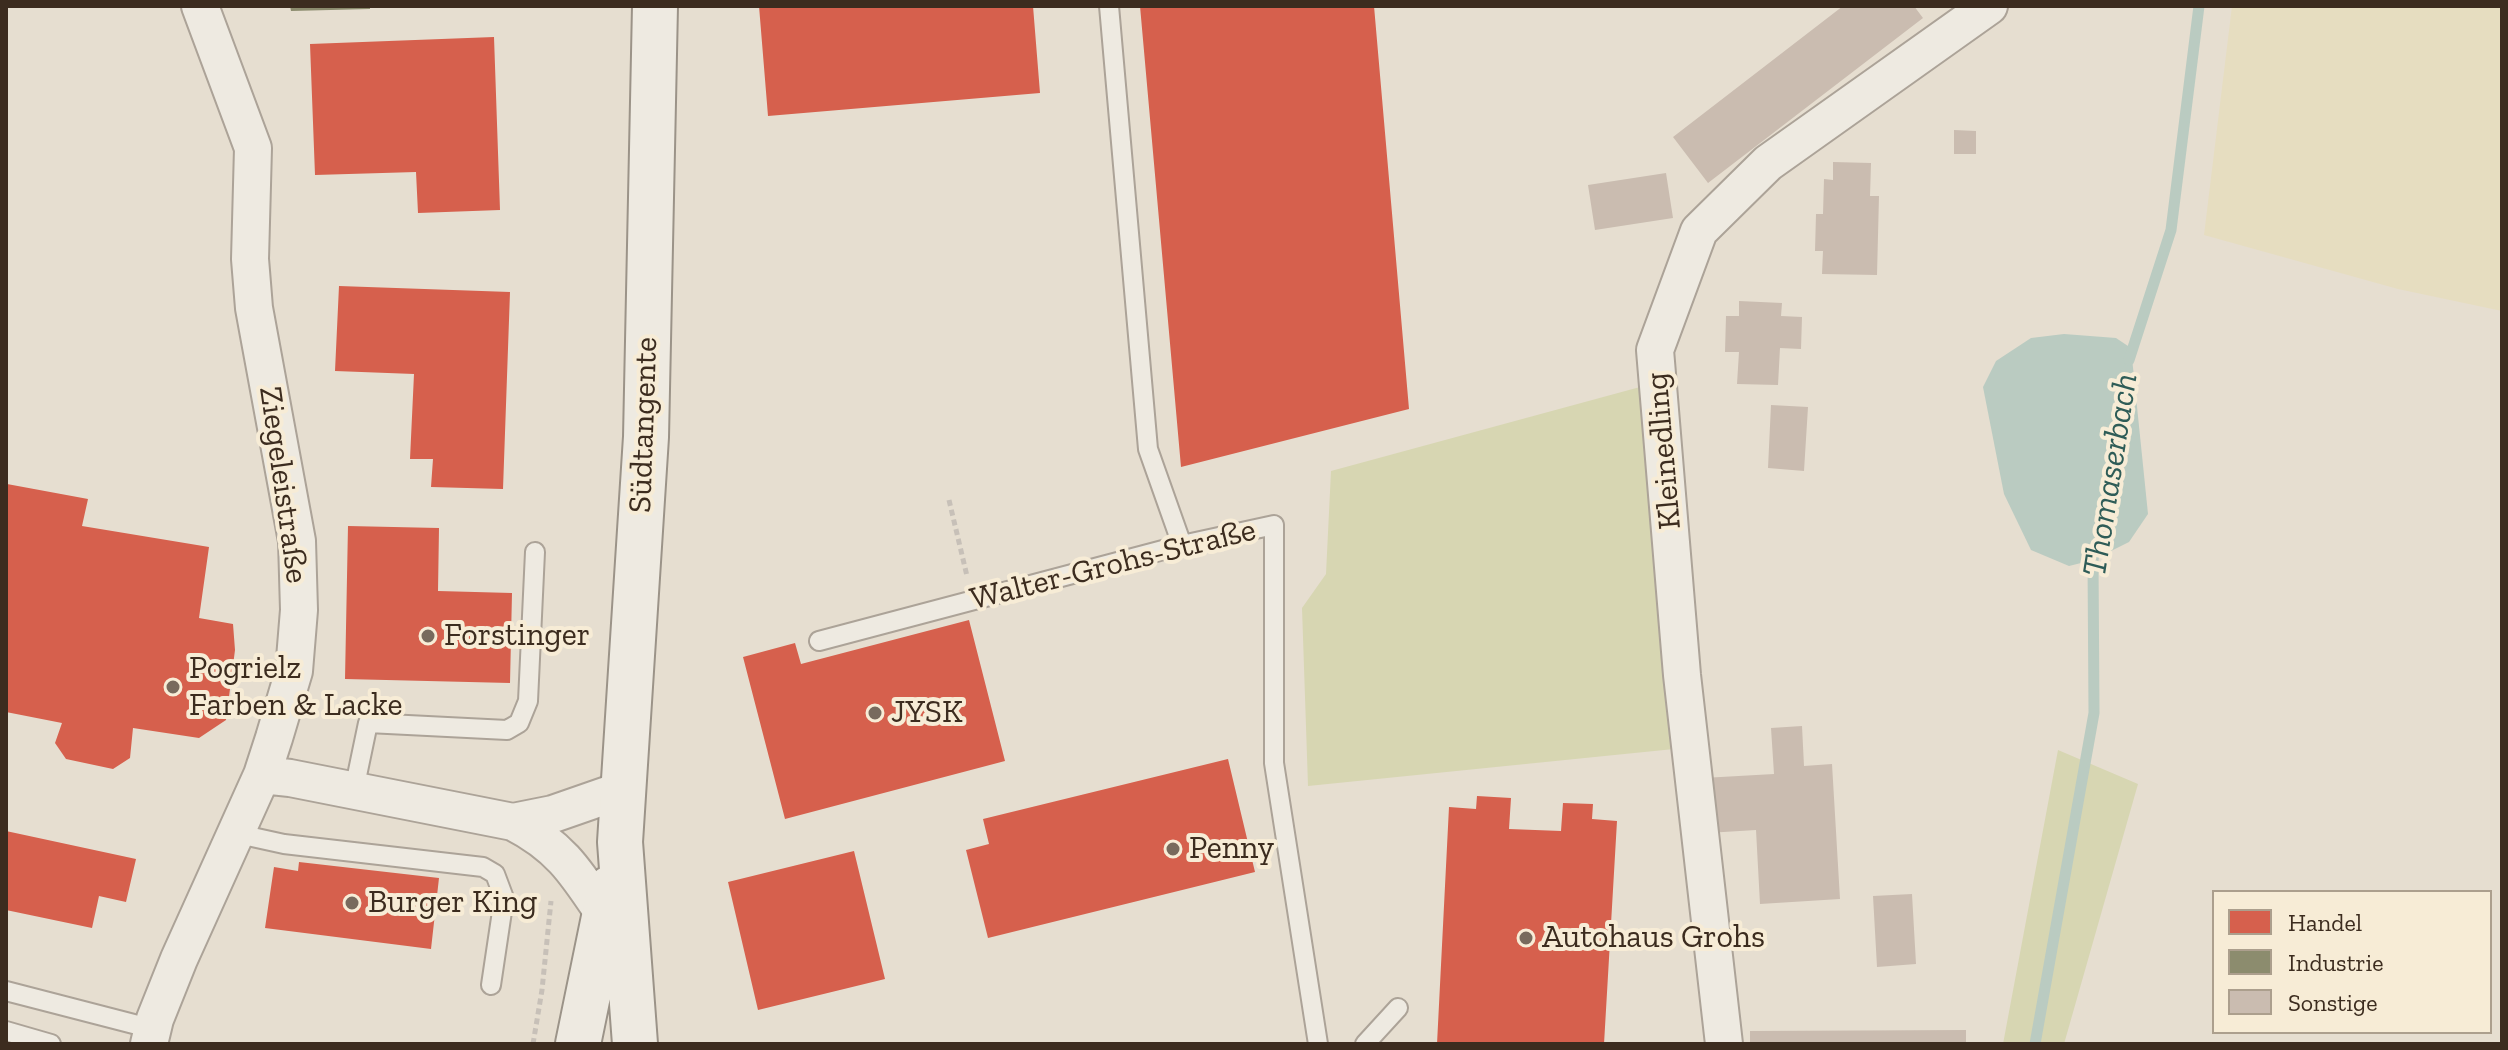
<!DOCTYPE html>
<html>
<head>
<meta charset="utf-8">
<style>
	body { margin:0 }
	#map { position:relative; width:2508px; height:1050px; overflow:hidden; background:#e6ded0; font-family:"Zilla Slab",serif }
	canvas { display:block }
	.frame { position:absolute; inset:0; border:8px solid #3c2c1f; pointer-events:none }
	.legend { position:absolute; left:2212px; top:890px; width:280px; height:144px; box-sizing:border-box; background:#f7ecd6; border:2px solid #ac9f8d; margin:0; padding:10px 14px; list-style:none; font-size:24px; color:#3c2c1f }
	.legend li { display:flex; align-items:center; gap:16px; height:40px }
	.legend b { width:40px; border:2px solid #ac9f8d }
</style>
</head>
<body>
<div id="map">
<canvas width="2508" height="1050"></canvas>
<div class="frame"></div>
<ul class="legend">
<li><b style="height:22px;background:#d6604d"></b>Handel</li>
<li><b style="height:22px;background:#8c8c6e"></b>Industrie</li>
<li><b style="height:22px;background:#cabcb0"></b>Sonstige</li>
</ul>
</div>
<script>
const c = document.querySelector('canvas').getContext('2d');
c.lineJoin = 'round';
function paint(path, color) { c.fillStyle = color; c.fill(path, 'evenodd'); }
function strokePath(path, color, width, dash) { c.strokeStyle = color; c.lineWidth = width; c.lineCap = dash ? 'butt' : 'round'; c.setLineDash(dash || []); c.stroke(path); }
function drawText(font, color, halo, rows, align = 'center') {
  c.font = font + ' "Zilla Slab",serif'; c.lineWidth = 8; c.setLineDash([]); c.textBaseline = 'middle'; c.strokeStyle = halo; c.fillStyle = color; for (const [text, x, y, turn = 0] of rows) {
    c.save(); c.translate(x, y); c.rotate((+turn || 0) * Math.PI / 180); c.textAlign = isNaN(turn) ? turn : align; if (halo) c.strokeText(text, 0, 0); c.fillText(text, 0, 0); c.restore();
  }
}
const farmland = new Path2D(`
	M2232,6H2502V311L2398,289L2204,235Z`);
const green = new Path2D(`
	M1640,387L1674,749L1308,786L1302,608L1326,574L1331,471Z
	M2058,750L2138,784L2064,1044H2003Z`);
const water = new Path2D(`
	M2064,334L2116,338L2131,348L2148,514L2129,542L2093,560L2069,566L2031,550L2004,494L1983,387L1996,361L2031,338Z`);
const shops = new Path2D(`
	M759,6H1033L1040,93L768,116Z
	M1140,6H1374L1409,409L1181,467Z
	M494,37L500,210L418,213L416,172L315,175L310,44Z
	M339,286L510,292L503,489L431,487L433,459H410L414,374L335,371Z
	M7,484L88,499L82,526L209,547L199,618L233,624L235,650L226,720L199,738L133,728L130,758L113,769L66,759L55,743L62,723L6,712Z
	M348,526L439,528L438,591L512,593L510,683L345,679Z
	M969,620L1005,761L785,819L743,657L795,643L801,664Z
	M1228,759L1255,872L988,938L966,850L989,844L983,819Z
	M1477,796L1511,798L1509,829L1561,831L1563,803L1593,804L1592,819L1617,821L1604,1044H1437L1449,807L1476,809Z
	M6,831L136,859L126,902L99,896L92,928L6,910Z
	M854,851L885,979L758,1010L728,882Z
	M299,862L439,878L431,949L265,928L274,867L298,871Z`);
const industry = new Path2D(`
	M290,6H370V9L291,11Z`);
const stream = new Path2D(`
	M2129,360L2171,230L2199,6
	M2035,1044L2094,713L2093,560L2095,546`);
const building = new Path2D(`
	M1843,6H1914L1923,18L1708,183L1673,137Z
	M1954,130L1976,131V154H1954Z
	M1833,162L1871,163L1870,196H1879L1877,275L1822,274L1823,251H1815L1816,214H1823L1824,179L1833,180Z
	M1666,173L1673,218L1595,230L1588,185Z
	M1739,301L1782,303L1781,316L1802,317L1801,349L1780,348L1778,385L1737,384L1739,352H1725L1726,316H1739Z
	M1771,405L1808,407L1804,471L1768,468Z
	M1802,726L1804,766L1832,764L1840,899L1760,904L1756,830L1707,833L1703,778L1774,774L1771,728Z
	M1912,894L1916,964L1877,967L1873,896Z
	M1966,1030V1044H1750V1031Z`);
const path = new Path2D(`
	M949,500L967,576
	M533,1044L542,990L551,901`);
const lane = new Path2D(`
	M1109,6L1148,449L1182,545
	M819,641L1182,545L1274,525V763L1318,1044
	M354,790L368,723L507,730L519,723L528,701L535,552
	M234,833L284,844L483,867L495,874L504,898L491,985
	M6,991L153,1029
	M6,1031L51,1044
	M1365,1044L1398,1008`);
const street = new Path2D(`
	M262,775L290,778L513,822C560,846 576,872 604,914
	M513,822L553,814L622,790
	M149,1044L155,1019L179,959L262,775L274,738L294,671L299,610L297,541L254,308L250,259L253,148L200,6
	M1724,1044L1682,675L1655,350L1699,231L1768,163L1989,6`);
const secondary = new Path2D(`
	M578,1044L610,888
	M635,1044L620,842L646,437L655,6`);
const markers = [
	[428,636,8,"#786a5d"],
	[173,687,8,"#786a5d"],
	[875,713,8,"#786a5d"],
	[1173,849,8,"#786a5d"],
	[352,903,8,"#786a5d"],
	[1526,938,8,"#786a5d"]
];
const streetNames = [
	["Südtangente",644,425,-88],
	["Kleinedling",1664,451,-95],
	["Ziegeleistraße",283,485,82],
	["Walter-Grohs-Straße",1113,565,-14]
];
const poiNames = [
	["Forstinger",444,636],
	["Pogrielz",189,669],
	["Farben & Lacke",189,706],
	["JYSK",891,713],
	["Penny",1189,849],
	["Burger King",368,903],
	["Autohaus Grohs",1542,938]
];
const waterNames = [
	["Thomaserbach",2111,475,-81]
];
paint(farmland, '#e6ddc0');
paint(green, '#d7d6b2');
paint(water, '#bacbc1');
paint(shops, '#d6604d');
paint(industry, '#8c8c6e');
strokePath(stream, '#bacbc1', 11);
paint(building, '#cabcb0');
strokePath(lane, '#aca398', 22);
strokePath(street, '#aca398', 40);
strokePath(secondary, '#9b9388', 48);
strokePath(path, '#c7c0b8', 5, [6, 4]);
strokePath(lane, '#eeeae1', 18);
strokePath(street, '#eeeae1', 36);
strokePath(secondary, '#eeeae1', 44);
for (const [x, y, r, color] of markers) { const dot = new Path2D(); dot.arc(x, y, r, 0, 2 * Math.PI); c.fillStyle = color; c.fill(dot); strokePath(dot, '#f7ecd6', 3); }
drawText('32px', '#3c2c1f', '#f7ecd6', streetNames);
drawText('32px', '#3c2c1f', '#f7ecd6', poiNames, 'left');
drawText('italic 34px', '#2e5c57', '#f7ecd6', waterNames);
</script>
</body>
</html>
